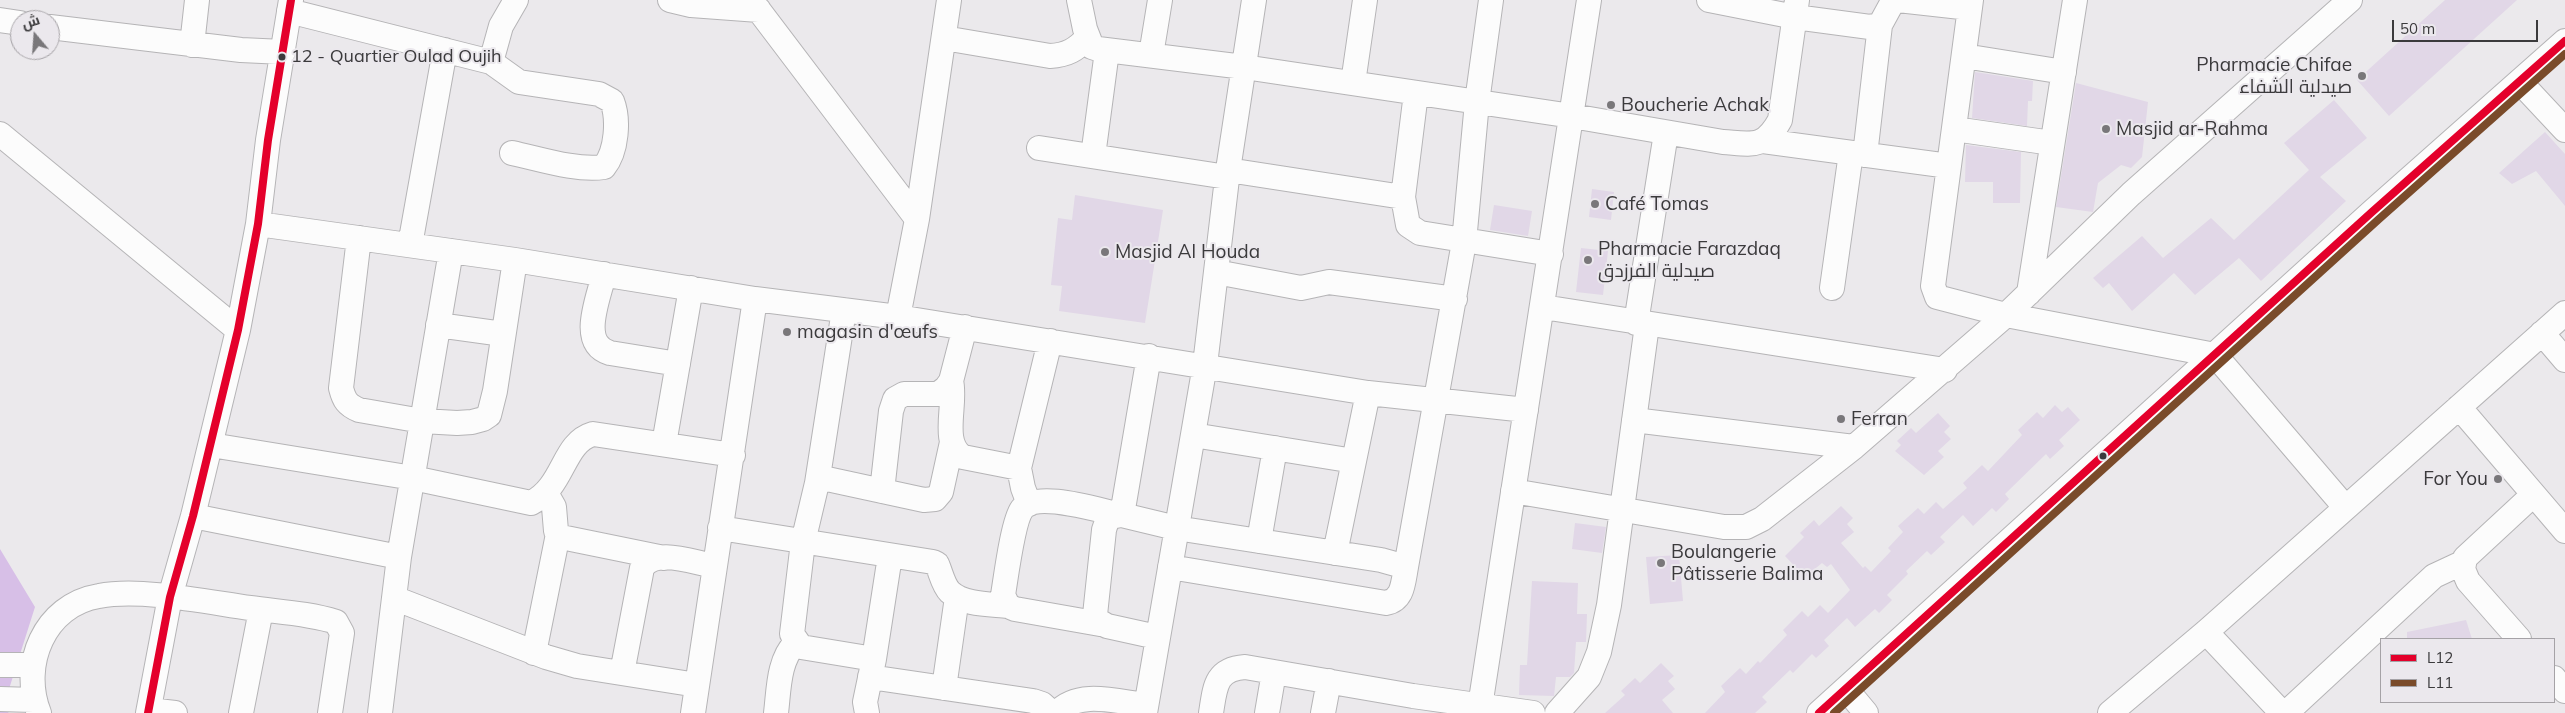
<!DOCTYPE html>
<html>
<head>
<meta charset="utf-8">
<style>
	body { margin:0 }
	#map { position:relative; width:2565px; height:713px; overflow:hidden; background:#ebe9ec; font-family:Mulish,Cairo,sans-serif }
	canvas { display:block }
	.legend { position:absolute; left:2380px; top:638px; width:175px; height:65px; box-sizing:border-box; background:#ebe8ed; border:1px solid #a5a2a6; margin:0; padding:6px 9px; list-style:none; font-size:15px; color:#3b3a3c }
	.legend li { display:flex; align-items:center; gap:10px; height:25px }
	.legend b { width:25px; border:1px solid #a5a2a6 }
	.north { position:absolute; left:10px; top:10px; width:50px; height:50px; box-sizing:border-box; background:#ebe8ed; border:1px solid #a5a2a6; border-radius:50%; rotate:342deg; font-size:14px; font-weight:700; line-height:20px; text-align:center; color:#3b3a3c }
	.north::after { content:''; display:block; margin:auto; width:18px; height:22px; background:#79777a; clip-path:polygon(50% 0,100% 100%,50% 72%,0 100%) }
	.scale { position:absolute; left:2392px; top:20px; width:146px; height:22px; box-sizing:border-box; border:2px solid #3b3a3c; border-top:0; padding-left:6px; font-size:15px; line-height:18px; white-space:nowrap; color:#3b3a3c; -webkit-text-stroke:4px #ebe8ed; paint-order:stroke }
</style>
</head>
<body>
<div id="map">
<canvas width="2565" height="713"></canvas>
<ul class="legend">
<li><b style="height:6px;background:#e4002b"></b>L12</li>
<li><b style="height:6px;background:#7a4b2a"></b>L11</li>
</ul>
<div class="north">ش</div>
<div class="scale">50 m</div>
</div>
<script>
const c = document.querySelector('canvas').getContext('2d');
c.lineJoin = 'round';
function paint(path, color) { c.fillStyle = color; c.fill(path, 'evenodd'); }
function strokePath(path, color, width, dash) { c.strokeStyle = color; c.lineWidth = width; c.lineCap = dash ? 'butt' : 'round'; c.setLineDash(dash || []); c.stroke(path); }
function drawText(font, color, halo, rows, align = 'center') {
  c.font = font + ' Mulish,Cairo,sans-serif'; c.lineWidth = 4; c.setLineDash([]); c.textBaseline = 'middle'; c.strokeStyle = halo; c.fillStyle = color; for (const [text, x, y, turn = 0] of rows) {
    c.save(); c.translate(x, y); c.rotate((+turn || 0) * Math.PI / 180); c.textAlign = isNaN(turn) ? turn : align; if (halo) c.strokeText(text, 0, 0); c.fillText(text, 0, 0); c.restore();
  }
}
const forest = new Path2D(`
	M0,549L35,607L3,708L9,713H0Z`);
const building = new Path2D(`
	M2445,0H2517L2389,116L2357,80Z
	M1975,72L2033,81L2032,101H2028L2027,126L1972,118Z
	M2076,83L2148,102L2142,157L2131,168L2121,165L2098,183L2093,212L2056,207Z
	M2334,100L2367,138L2320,177L2346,201L2261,281L2239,258L2195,295L2174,273L2132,311L2109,283L2103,288L2093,278L2142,236L2163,258L2211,218L2234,240L2309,170L2284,143Z
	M2545,132L2565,154V206L2536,171L2512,184L2499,173Z
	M1966,145L2021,152L2020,203H1993V182H1965Z
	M1592,189L1614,192L1611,220L1589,217Z
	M1075,195L1163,210L1145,323L1059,311L1062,286L1051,285L1058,218L1072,220Z
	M1494,205L1532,211L1528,236L1490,230Z
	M1581,248L1608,251L1603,295L1576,292Z
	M2055,405L2062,412L2068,407L2080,420L2059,440L2064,446L2050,459L2046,454L2005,494L2009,499L1996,512L1992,508L1973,526L1963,515L1940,537L1945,542L1931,555L1927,551L1906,571L1908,574L1887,595L1892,600L1879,613L1875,609L1855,627L1847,618L1824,640L1829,646L1816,658L1812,654L1793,673L1790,670L1762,697L1767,702L1755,713H1705L1725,692L1721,686L1740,668L1746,674L1758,661L1760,663L1787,635L1783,630L1802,611L1808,617L1820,605L1828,613L1850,590L1831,564L1827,567L1822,563L1805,577L1785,556L1804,537L1800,533L1814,520L1819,526L1841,506L1853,518L1847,524L1854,532L1841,543L1863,568L1865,566L1871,572L1891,551L1888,548L1903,532L1898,526L1918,508L1924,514L1936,502L1943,509L1967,488L1963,483L1982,465L1988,471L2022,435L2018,430L2037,412L2043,418Z
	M1938,413L1950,426L1944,432L1951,439L1938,451L1944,457L1924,475L1895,451L1901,445L1897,441L1911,428L1916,433Z
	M1575,523L1606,527L1602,553L1572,549Z
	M1679,555L1683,601L1650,604L1646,557Z
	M1532,581L1578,583L1577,614H1587L1586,642H1576L1574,673L1570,677H1556L1554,696L1519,695L1520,665H1527Z
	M2466,620L2472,639H2407V632Z
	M1661,663L1674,676L1668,681L1675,689L1662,700L1673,713H1605L1625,695L1621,691L1635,678L1640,683Z`);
const minor = new Path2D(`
	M670,0L691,5L759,10
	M751,0L917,219
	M1079,0L1085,29L1092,47L1098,49L1244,67L1572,116L1723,142C1753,144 1764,149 1780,120L1797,0
	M1709,0L1795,17L1870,27L1880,25L1892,3L1898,0L1970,8
	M1971,0L1933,286L1937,297L2006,315L2215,355L2345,507
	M289,11L491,62L519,82L599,94L612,101C619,119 617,151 604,167C576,171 540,159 512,153
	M0,20L20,23
	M50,27L241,50L283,52
	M944,38L1050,56C1067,55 1076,50 1088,37
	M192,45L197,0
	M1151,55L1160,0
	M1964,56L2064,72
	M491,62L501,26L516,0
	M2520,82L2565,130
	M1353,83L1365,0
	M1416,93L1403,197L1408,225L1420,233L1551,254
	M1954,129L2052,143
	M0,134L238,330
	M1763,141L1949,166
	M1039,148L1227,177
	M1865,155L1880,25
	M1093,156L1107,51
	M1228,170L1403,197
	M258,224L515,260L755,299L898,317L1368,393L1526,410
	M359,238L341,388C344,400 347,405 359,410L422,421L457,423L472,422L483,419L489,415L495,391L515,260
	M410,245L445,50
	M1216,272L1301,288L1329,282L1455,299
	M604,274C599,298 578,343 610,353L678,364
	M1832,288L1851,153
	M2029,293L2075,0
	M1543,307L1945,370
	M898,317L917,219L949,0
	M1636,323L1666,133
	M438,325L503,334
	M2542,333L2565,360
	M951,381C957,403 940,443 963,457L1019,468
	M2459,407L2565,531
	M1634,420L1854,447
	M1193,435L1354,461
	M664,444L691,288
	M211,445L413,478L531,503C565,486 562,443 593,434L733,455
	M817,483L844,310
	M882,491L891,411L895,399L904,394H938L946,388L951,381L965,327
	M1513,491L1724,527H1746L1762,519L1854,447L2006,315L2131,194L2350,0
	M546,493L554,507L556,531L561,537L664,558
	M1029,504L1023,488L1019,468L1050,341
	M193,516L399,557
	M720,528L933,562L937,564C941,573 943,585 950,592C964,605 990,604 1008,606
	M1259,541L1275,448
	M1335,553L1368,393
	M1406,567L1464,242L1477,102L1491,0
	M394,598L546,657L577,666L697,685
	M1100,624L1015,609L1008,606L1003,595C1006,577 1013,521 1022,509C1037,490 1100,511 1122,515L1149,356
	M2206,632L2282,713
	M1157,637L1107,626L1097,620L1095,615L1104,530C1107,519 1110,516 1122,515L1176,528L1381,560L1406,567C1403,583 1403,600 1386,603L1170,567
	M2519,639L2468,581L2463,569L2465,558L2533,495
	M534,653L558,534
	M874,659L890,556
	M0,665H32
	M622,673L642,568C655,547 694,563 715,566
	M870,677L1033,701L1042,704L1052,713
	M2554,678L2565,691
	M944,688L957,597
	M1846,689L1866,713
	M0,699L34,700
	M149,710L175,713
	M39,713C20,665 44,605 99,596C141,588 207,602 250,608C278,612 308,613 336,622L342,633L330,713
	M148,713L170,597L193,516L238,330L258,224L268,140L291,0
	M241,713L261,610
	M380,713L399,557L451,251
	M693,713L755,299
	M776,713C779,689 778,661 796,642
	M867,713L865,702L874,659L801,647L792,634L803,542L817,483L827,479L924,500L935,499L941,492L952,442
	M1057,713C1078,689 1118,702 1146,705
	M1145,713L1205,365L1228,170L1254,0
	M1211,713C1215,688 1215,669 1245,667L1413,696L1533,713
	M1267,713L1274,672
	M1323,713L1329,681
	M1479,713L1589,0
	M1557,713L1589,677L1599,652L1609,605L1647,325
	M1819,713L2372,212L2565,41
	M2110,713L2206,632L2565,313
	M2286,713L2434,576L2464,562`);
const bus1 = new Path2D(`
	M148,713L170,597L193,516L238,330L258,224L268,140L291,0
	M1819,713L2372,212L2565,41`);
const bus2 = new Path2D(`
	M1834,713L2379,219L2565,54`);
const markers = [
	[282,57,4.5,"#3b3a3c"],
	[2362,76,5,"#79777a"],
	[1611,105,5,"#79777a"],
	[2106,129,5,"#79777a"],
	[1595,204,5,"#79777a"],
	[1105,252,5,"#79777a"],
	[1588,260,5,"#79777a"],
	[787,332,5,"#79777a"],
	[1841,419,5,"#79777a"],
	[2103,456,4.5,"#3b3a3c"],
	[2498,479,5,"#79777a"],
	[1661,563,5,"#79777a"]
];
const busNames = [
	["12 - Quartier Oulad Oujih",291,57]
];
const poiNames = [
	["Pharmacie Chifae",2352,65,"right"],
	["صيدلية الشفاء",2352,87,"right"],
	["Boucherie Achak",1621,105],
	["Masjid ar-Rahma",2116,129],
	["Café Tomas",1605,204],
	["Pharmacie Farazdaq",1598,249],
	["صيدلية الفرزدق",1598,271],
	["Masjid Al Houda",1115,252],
	["magasin d'œufs",797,332],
	["Ferran",1851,419],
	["For You",2488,479,"right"],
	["Boulangerie",1671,552],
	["Pâtisserie Balima",1671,574]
];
paint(forest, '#d7bfe7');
paint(building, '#e1d7e7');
strokePath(minor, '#b5b4b6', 26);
strokePath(minor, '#fcfcfc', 24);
strokePath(bus1, '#e4002b', 8);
strokePath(bus2, '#7a4b2a', 8);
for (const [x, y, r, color] of markers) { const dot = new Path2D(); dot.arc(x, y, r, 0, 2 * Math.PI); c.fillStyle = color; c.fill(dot); strokePath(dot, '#ebe8ed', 2); }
drawText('18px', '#3b3a3c', '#ebe8ed', busNames, 'left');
drawText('19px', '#3b3a3c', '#ebe8ed', poiNames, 'left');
</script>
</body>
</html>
